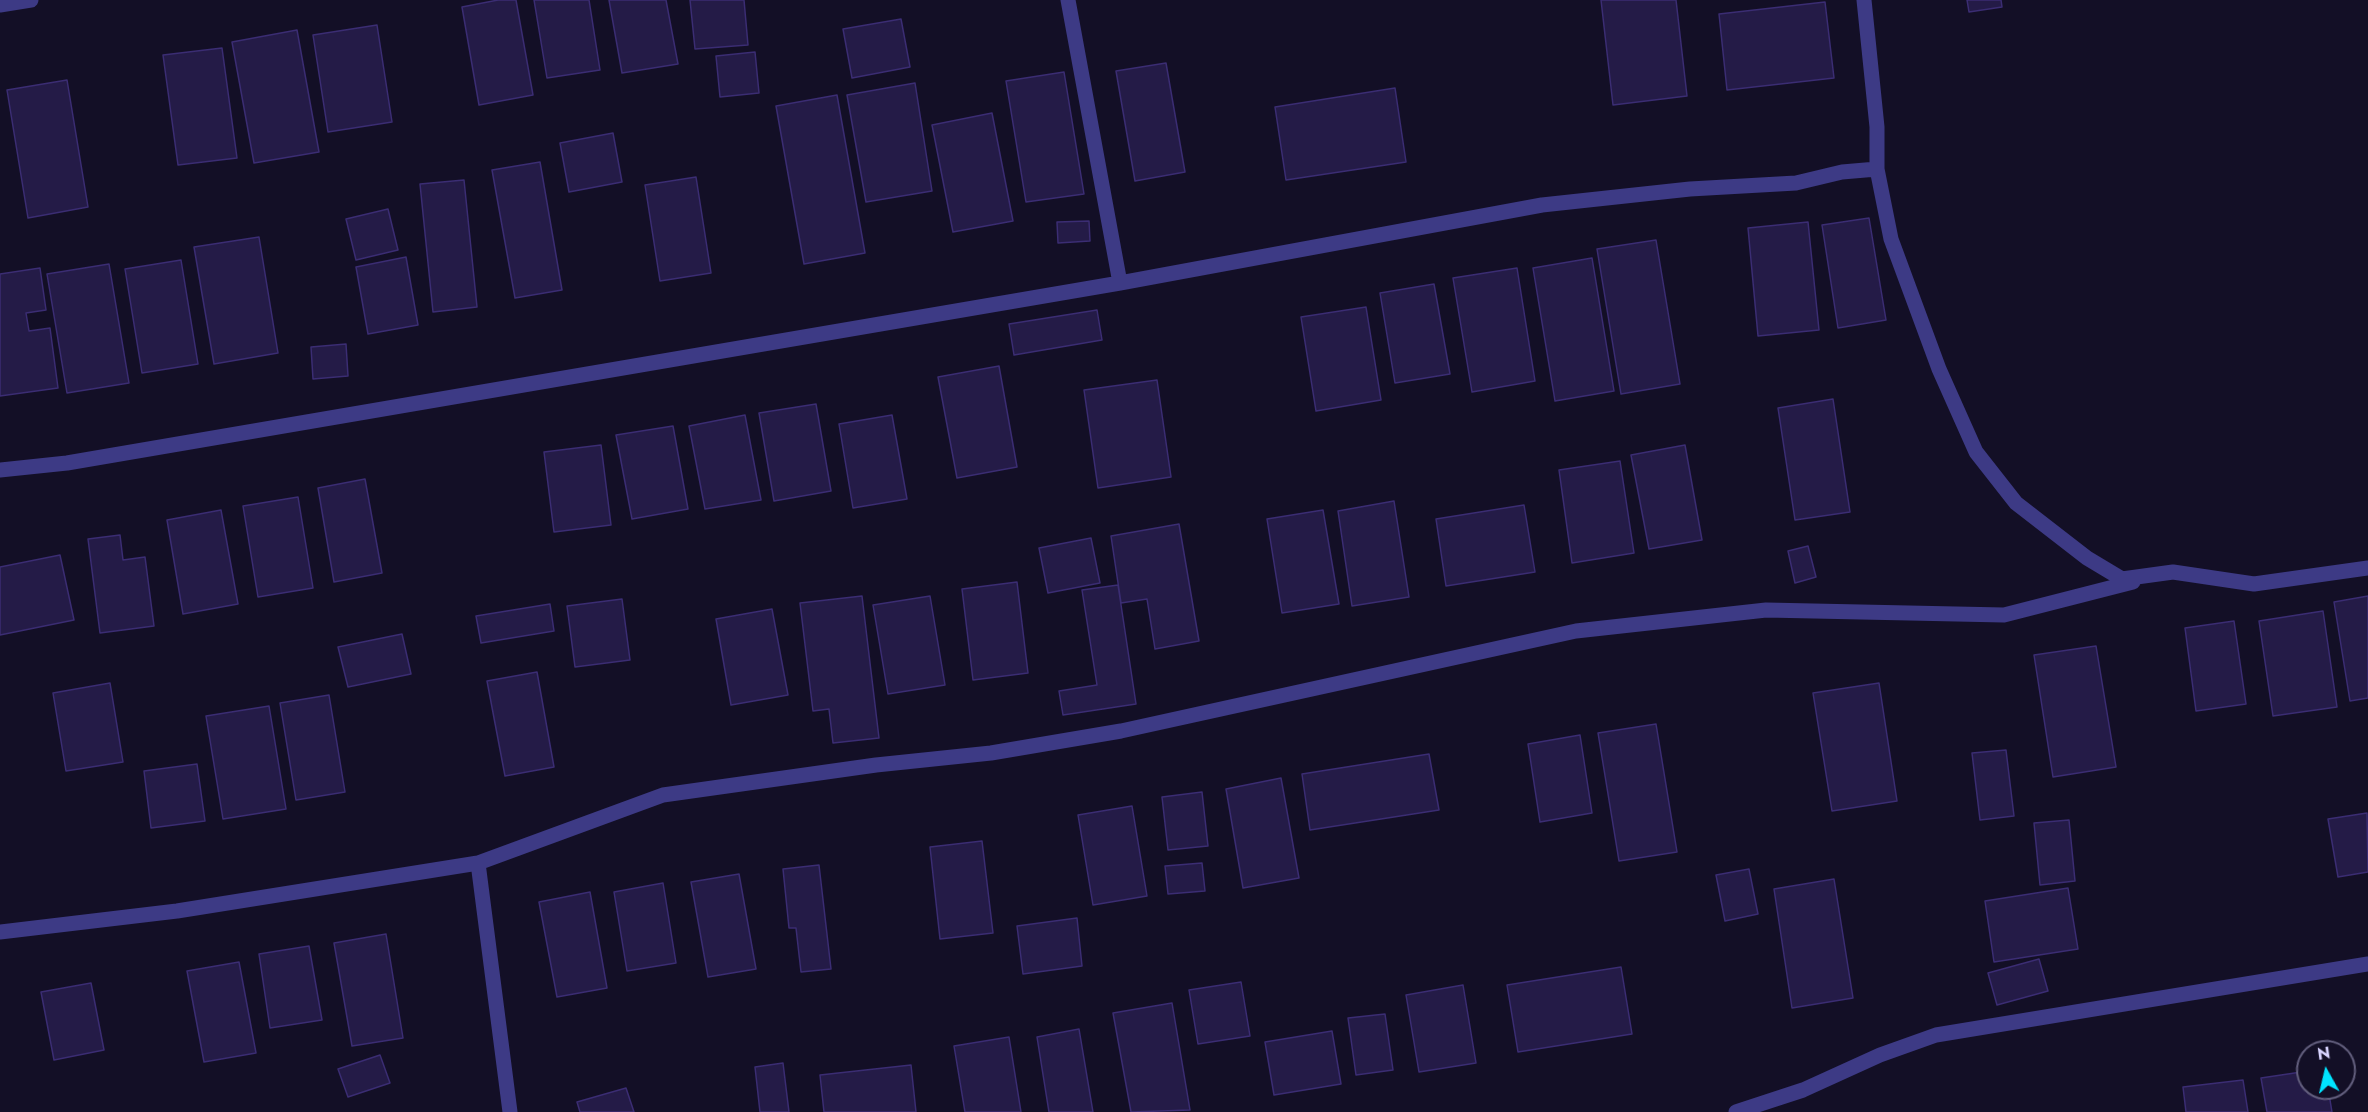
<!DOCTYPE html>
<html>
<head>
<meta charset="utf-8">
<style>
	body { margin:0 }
	#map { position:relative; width:2368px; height:1112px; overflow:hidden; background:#130f26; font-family:Jost,sans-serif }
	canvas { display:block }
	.north { position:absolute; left:2296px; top:1040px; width:60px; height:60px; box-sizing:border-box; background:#130f26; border:2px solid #625e7d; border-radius:50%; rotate:352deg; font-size:16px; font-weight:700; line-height:24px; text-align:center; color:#d9d4ff }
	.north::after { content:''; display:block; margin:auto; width:21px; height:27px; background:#00e5ff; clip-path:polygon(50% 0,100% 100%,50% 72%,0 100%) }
</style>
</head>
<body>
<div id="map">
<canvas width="2368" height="1112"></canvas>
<div class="north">N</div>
</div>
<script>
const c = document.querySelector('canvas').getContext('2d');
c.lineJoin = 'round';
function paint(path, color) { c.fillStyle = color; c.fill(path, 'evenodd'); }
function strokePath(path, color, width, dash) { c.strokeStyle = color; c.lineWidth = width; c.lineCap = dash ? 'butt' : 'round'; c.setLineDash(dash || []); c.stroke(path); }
const building = new Path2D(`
	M498,0H516L533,95L479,105L462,7Z
	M534,0H589L600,70L547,78Z
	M609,0H666L678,64L622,73Z
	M690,0H744L748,45L695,49Z
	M1601,0H1676L1687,96L1613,105Z
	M1967,0H2001L2002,7L1969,12Z
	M1825,2L1834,78L1727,90L1719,14Z
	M901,19L910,67L852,78L843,29Z
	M377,25L392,122L328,132L313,35Z
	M297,30L319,152L254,163L232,42Z
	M222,48L237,158L178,165L163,55Z
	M755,52L759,93L720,97L716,56Z
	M1166,63L1185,172L1135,181L1116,71Z
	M1064,72L1084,194L1026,202L1006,81Z
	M67,80L88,207L28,218L7,90Z
	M915,83L932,191L866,202L847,95Z
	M1395,88L1406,162L1286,180L1275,107Z
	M837,95L865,253L804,264L776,106Z
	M992,113L1013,221L953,232L932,125Z
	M613,133L622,182L569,192L560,143Z
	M540,162L562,290L515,298L492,170Z
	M696,177L711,273L660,281L645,185Z
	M464,180L477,307L433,312L420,184Z
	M388,209L398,250L356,260L346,219Z
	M1869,218L1886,320L1838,328L1822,225Z
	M1089,221L1090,241L1058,243L1057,222Z
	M1808,222L1819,330L1758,336L1748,228Z
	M259,237L278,353L214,364L194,247Z
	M1656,240L1680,384L1621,394L1597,249Z
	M406,257L418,325L368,334L356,267Z
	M1592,258L1614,391L1555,401L1533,268Z
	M181,260L198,364L142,373L125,269Z
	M109,264L129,383L67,393L47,274Z
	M40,268L46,310L26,313L29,331L50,328L58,388L0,396V274Z
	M1517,268L1535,381L1472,392L1453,278Z
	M1434,284L1450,374L1395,383L1380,293Z
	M1366,307L1381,400L1316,411L1301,317Z
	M1097,310L1102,340L1014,355L1009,324Z
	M346,344L348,376L313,379L311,347Z
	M999,366L1017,467L957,478L938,377Z
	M1157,380L1171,477L1098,488L1084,390Z
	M1833,399L1850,512L1795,520L1778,408Z
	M816,404L831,491L774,501L759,413Z
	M745,415L761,500L705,509L689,426Z
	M892,415L907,499L853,508L839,424Z
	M673,426L688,509L632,519L616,435Z
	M601,445L611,525L554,532L544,452Z
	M1685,445L1702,540L1649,549L1631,455Z
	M1620,461L1634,553L1572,563L1559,470Z
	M365,479L382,573L334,582L318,488Z
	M298,497L313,588L258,597L243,506Z
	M1394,501L1409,597L1352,606L1338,511Z
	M1524,505L1535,572L1446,586L1436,519Z
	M221,510L238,604L183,614L167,520Z
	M1323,510L1339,604L1282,613L1267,519Z
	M1179,524L1199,641L1155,649L1147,599L1121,603L1111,536Z
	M120,535L123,560L145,557L154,626L100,633L88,539Z
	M1091,538L1100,583L1048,593L1039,548Z
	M1808,546L1816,577L1795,583L1788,551Z
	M60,555L74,620L0,635V567Z
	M1017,582L1028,673L973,680L962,589Z
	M1118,585L1136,704L1063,715L1059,691L1097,685L1082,590Z
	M862,596L879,738L833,743L829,709L813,711L800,603Z
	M930,596L945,685L888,694L873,605Z
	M2368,596V698L2350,701L2334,602Z
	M622,599L630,660L575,667L567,606Z
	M550,604L554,631L481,643L476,616Z
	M772,609L788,695L731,705L716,619Z
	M2323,611L2337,707L2273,716L2259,621Z
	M2234,621L2246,704L2196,711L2185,628Z
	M402,634L411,674L348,687L338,647Z
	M2096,646L2116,767L2053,777L2034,655Z
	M537,672L554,767L505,776L487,681Z
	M110,683L123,762L66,771L53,693Z
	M1879,683L1897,801L1832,811L1813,693Z
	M329,695L345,792L296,800L280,703Z
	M269,706L286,809L223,819L206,716Z
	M1656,724L1677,852L1619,861L1598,733Z
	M1580,735L1592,813L1540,822L1528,744Z
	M2006,750L2014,816L1980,820L1972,753Z
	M1429,754L1439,810L1310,830L1302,774Z
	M197,764L205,821L151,828L144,771Z
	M1281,778L1299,878L1243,888L1226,789Z
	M1202,792L1208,846L1168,850L1162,797Z
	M1132,806L1147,896L1093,905L1078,815Z
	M2367,813L2368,872L2338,877L2328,819Z
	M2069,820L2075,881L2040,885L2034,823Z
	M982,841L993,933L940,939L930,847Z
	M1202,863L1205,891L1168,894L1165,866Z
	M819,865L831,969L801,972L796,928H789L783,869Z
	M1749,869L1758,914L1725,921L1716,875Z
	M739,874L756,969L708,977L691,882Z
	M1834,879L1853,998L1792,1008L1774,889Z
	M663,883L676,963L627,971L614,892Z
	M2068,888L2078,949L1994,962L1985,901Z
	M590,892L607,988L557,997L539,902Z
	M1077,918L1082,966L1023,974L1017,926Z
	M386,934L403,1038L352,1046L334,943Z
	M309,946L322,1020L270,1028L259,954Z
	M2039,959L2048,991L1997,1005L1988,973Z
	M239,962L256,1053L204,1062L187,971Z
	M1621,967L1632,1034L1518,1052L1507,985Z
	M1241,982L1250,1036L1198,1044L1189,990Z
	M91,983L104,1050L54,1060L41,992Z
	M1463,985L1476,1063L1419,1072L1406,995Z
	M1172,1003L1190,1110L1131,1112L1113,1013Z
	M1385,1014L1393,1070L1356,1075L1348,1018Z
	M1079,1029L1093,1112H1049L1037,1037Z
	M1332,1031L1341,1084L1274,1095L1265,1042Z
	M1009,1037L1021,1112H965L954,1046Z
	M380,1055L390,1083L348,1097L338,1069Z
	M783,1063L789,1112H760L755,1067Z
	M911,1065L916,1112H824L820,1075Z
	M2308,1071V1088H2328L2332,1112H2267L2261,1078Z
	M2243,1080L2248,1112H2186L2183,1087Z
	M626,1088L634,1112H580L577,1102Z`);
const street = new Path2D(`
	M1068,0L1120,283
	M1864,0L1877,127V169
	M0,5L31,0
	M0,470L67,463L1120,283L1542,205L1690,189L1796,183L1842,172L1877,169L1891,239L1939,369L1976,452L2016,503L2087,558L2122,579L2173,572L2254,584L2368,568
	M478,863L510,1112
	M0,932L177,911L478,863L663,795L876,765L991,753L1121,731L1576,631L1766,610L2004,615L2133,582
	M1736,1112L1803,1090L1880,1055L1936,1035L2368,964`);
paint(building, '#241b47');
strokePath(building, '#3b2d73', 1.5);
strokePath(street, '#3d3a85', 15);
</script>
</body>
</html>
